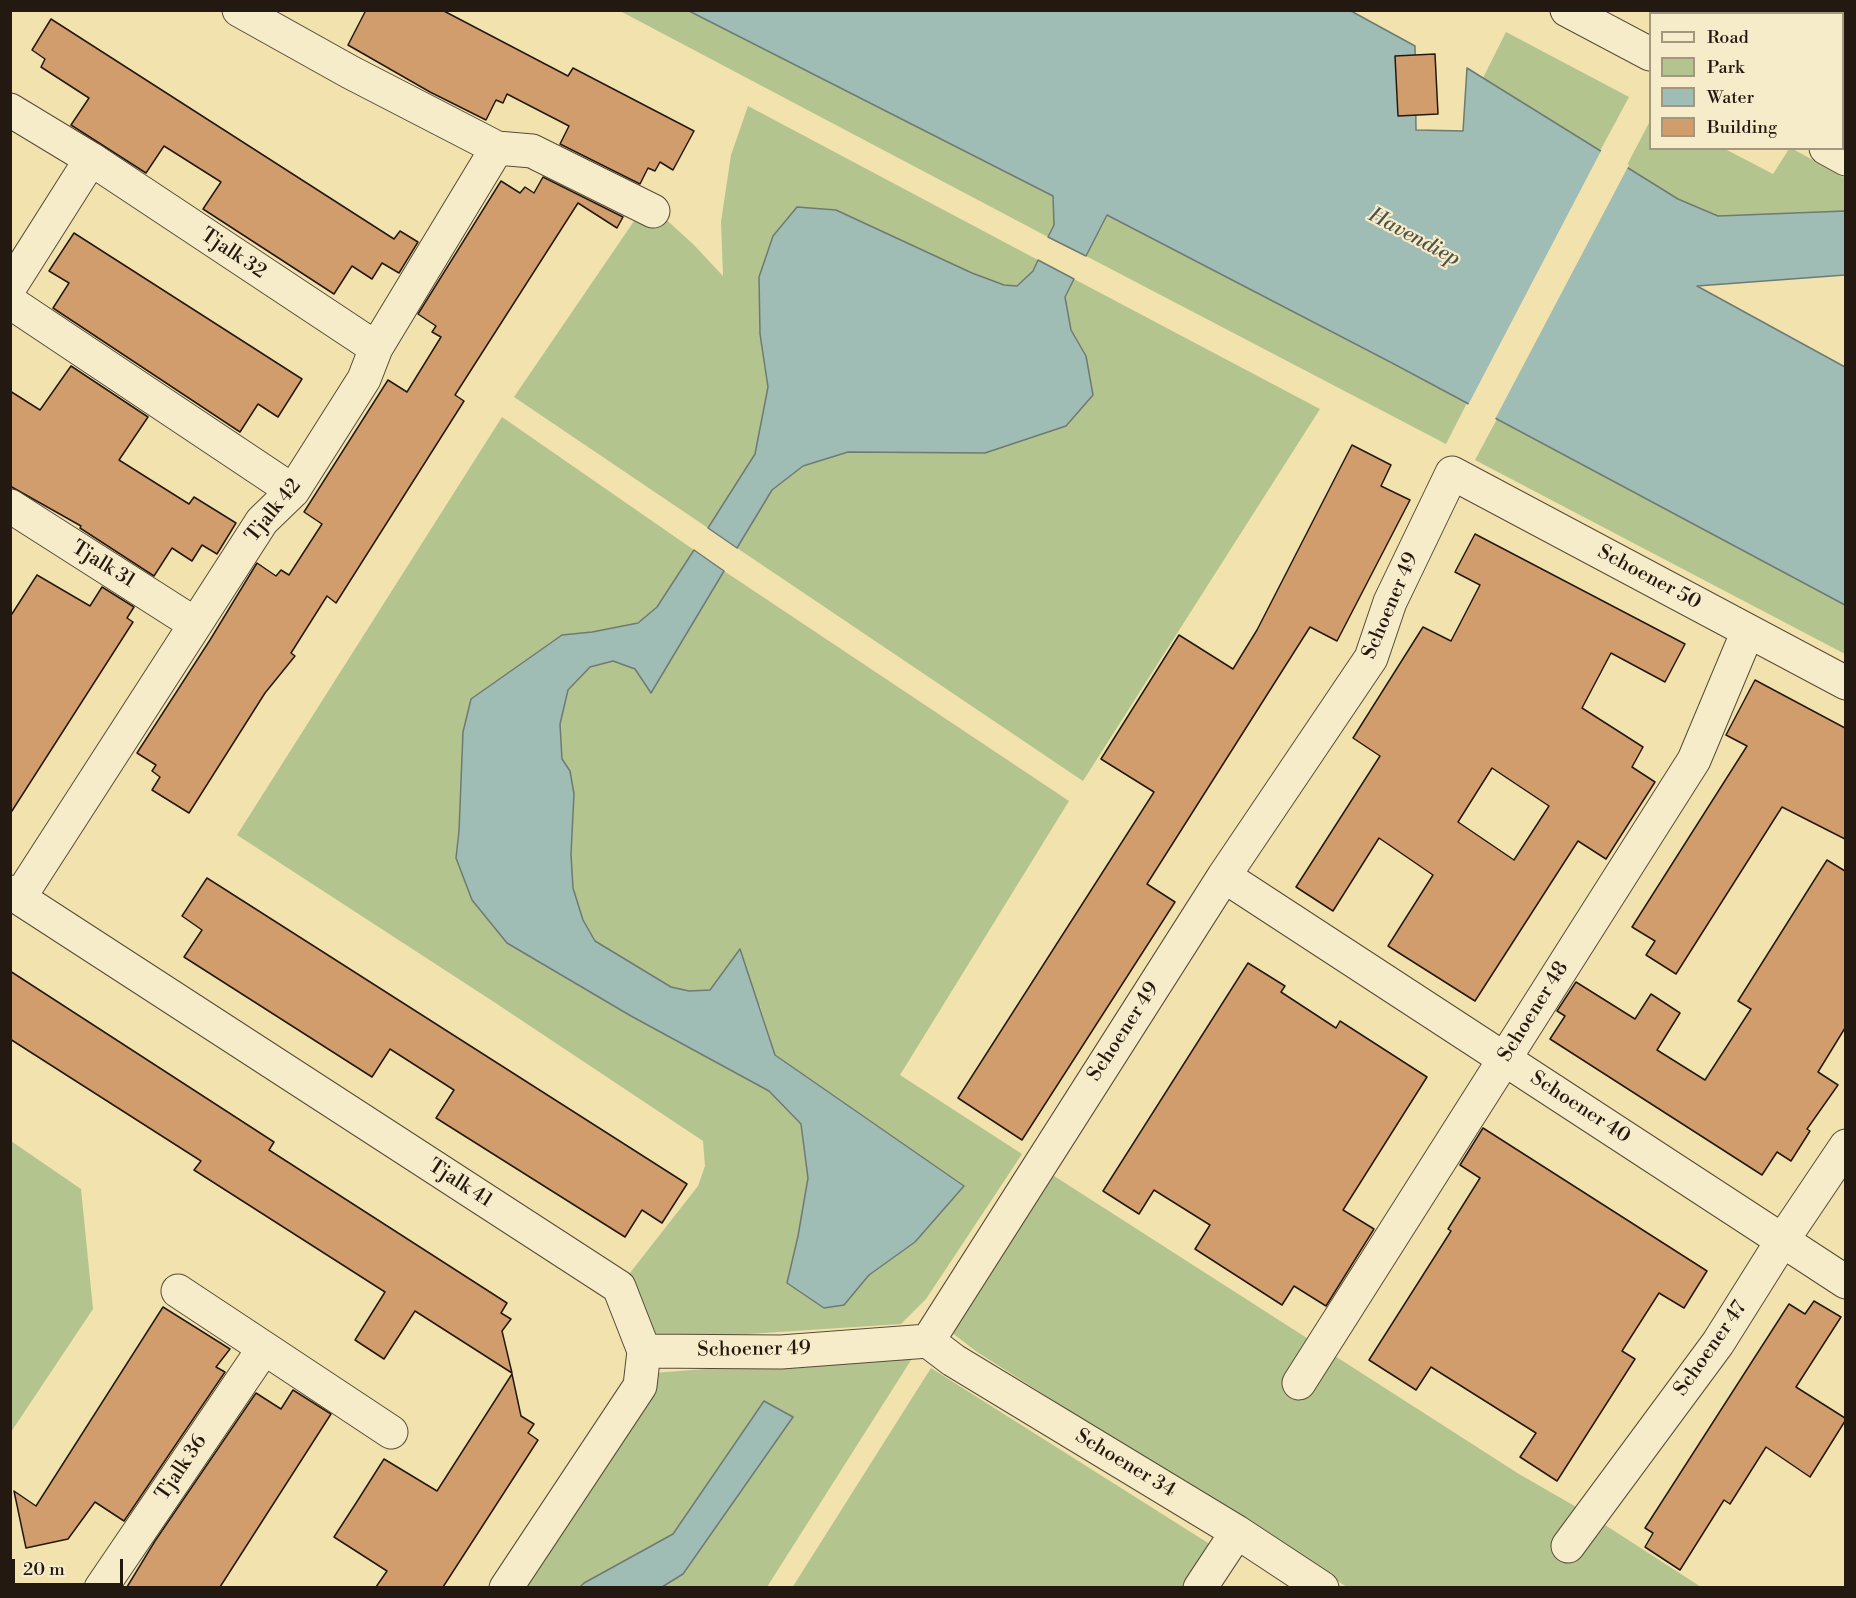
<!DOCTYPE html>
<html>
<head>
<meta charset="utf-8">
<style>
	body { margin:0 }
	#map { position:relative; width:1856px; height:1598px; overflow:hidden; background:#f1e2ae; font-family:"Libre Bodoni",serif }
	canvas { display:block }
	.frame { position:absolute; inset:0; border:12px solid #241911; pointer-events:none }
	.legend { position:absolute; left:1649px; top:12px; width:195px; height:138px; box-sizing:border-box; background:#f6ecca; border:2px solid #a29880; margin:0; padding:8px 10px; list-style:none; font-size:18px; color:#241911 }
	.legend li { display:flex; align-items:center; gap:12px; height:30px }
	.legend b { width:30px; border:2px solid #a29880 }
	.scale { position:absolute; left:12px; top:1559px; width:111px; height:27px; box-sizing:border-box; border:3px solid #241911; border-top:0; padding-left:8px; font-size:18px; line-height:21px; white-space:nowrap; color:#241911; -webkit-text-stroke:4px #f6ecca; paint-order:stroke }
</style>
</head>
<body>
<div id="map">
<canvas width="1856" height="1598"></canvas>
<div class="frame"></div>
<ul class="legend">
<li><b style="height:8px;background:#f6ecca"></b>Road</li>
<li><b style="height:16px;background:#b4c48f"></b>Park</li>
<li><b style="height:16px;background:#9fbcb5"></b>Water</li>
<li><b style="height:16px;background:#d29d6d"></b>Building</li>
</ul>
<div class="scale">20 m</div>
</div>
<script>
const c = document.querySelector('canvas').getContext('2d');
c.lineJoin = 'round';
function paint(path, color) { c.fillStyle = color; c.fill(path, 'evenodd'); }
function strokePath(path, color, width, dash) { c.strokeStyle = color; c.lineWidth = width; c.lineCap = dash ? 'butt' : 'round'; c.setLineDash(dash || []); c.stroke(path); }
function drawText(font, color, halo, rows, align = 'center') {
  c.font = font + ' "Libre Bodoni",serif'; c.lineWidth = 4.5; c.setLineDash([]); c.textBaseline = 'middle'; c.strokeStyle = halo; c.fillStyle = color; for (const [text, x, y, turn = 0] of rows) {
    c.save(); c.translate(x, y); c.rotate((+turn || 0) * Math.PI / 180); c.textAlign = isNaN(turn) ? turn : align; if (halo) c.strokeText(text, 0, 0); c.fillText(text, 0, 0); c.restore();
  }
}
const green = new Path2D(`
	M1782,10L1845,11V110L1842,109V14L1780,13Z
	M620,11H689L1054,196V225L1048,237Z
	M1506,32L1629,97L1600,151L1483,78Z
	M748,106L1038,260L1033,271L1016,286L1004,285L972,273L760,334L768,387L755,454L708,528L514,397L647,202L694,245L723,276L721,222L731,155Z
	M1650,121V148L1725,149L1773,174L1789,149H1793L1845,178V211L1718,216L1678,199L1626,167Z
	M1107,215L1467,403L1446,444L1086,256Z
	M1074,279L1320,409L1083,781L737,548L772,490L803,466L848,452L985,453L1086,356L1071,330L1065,297Z
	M502,417L694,550C680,571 659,615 636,623C613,631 586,632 562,635L459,831L456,858L631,1016L770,1091L801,1124L808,1178L798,1236L787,1283L844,1304L869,1275L915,1242L963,1185L775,1055L760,1006L721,977L710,990L689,991L671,987L597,942L581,944L505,759L600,650L613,661L635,669L651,693L724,571L1069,801L900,1075L1022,1154L926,1299L901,1324L642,1341L619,1287L698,1186L705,1166L703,1141L494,1002L237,835Z
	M1497,419L1845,605V654L1475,460Z
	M11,1141L81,1189L93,1309L11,1432Z
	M1051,1174L1519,1474L1585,1512L1701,1587H1347L977,1352L951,1332Z
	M907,1353L913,1357L767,1587H662L683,1574L793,1417L764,1401L673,1534L584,1583L580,1587L509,1588L641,1374Z
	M931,1368L1216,1548L1190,1587L792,1588Z`);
const water = new Path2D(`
	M689,11H1351L1415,46L1416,130L1463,131L1467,68L1678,199L1718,216L1845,211V275L1697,286L1845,367V605L1392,363L1107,215L1086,256L1048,237L1054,225L1053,196Z
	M797,207L836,210L972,273L1004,285L1017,286L1033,271L1038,260L1074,279L1065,297L1071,330L1086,356L1093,395L1066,426L985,453L848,452L803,466L772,490L737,548L708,528L755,454L768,387L760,334L759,277L773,236Z
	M694,550L724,571L651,693L635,669L613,661L590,667L568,690L560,724L562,759L570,771L574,794L571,854L573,888L583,920L595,941L671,987L689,991L710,990L740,949L775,1055L964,1186L915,1242L869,1275L844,1305L824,1308L787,1283L798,1236L808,1178L801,1124L769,1091L631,1016L507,943L472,900L456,858L459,831L463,732L471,699L562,635L592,632L638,623L657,607Z
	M764,1401L793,1417L683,1574L662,1587H580L584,1583L673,1534Z`);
const pier = new Path2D(`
	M1602,149L1629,165L1494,421L1467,407Z`);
const building = new Path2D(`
	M366,10H442L568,76L573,68L694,131L673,170L660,162L655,171L648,168L640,184L560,144L569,126L507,94L503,103L496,100L486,120L430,92L348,45Z
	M51,19L394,239L400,231L418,242L399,273L382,263L372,279L352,266L334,294L203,209L221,182L164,146L146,173L71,125L89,98L41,67L45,59L32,50Z
	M1435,54L1438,114L1398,116L1395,56Z
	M543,177L623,217L617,228L578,203L455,395L464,401L336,603L327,596L291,653L295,656L265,693L189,813L152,790L160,777L152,771L156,765L137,753L210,640L257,563L276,576L281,570L289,575L322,524L304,512L388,380L407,392L441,337L432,332L436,326L418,314L501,181L520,193L525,187L534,193Z
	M74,233L302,379L278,417L258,404L240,432L53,308L69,283L49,271Z
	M71,366L148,417L119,460L189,504L194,497L236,523L217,554L202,545L192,561L172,548L154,576L80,528L81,526L10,486V391L40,410Z
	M1352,445L1391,465L1381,486L1410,500L1337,641L1310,627L1147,884L1175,902L1022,1140L958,1098L1154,792L1101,759L1179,635L1233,669L1257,630Z
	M1475,534L1685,644L1665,682L1611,653L1582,708L1643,747L1632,767L1655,782L1606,859L1578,841L1475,1001L1388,946L1433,875L1379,838L1333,911L1296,887L1380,756L1353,738L1423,627L1451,641L1480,585L1455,572ZM1492,768L1549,806L1514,860L1458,822Z
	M37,575L90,606L102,587L134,607L127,618L133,622L10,814V617Z
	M1755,680L1845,728V839L1782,807L1676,974L1646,955L1655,941L1632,927L1747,746L1726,735Z
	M1827,860L1845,871V1028L1818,1072L1838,1085L1807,1129L1810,1131L1791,1161L1777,1152L1762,1175L1550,1039L1565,1016L1557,1011L1576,982L1635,1019L1651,994L1680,1013L1657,1050L1705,1080L1751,1009L1738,1001Z
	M207,878L687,1184L662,1223L642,1210L625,1237L436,1118L454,1090L390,1049L372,1077L184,957L202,930L182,916Z
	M1248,963L1285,986L1281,992L1336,1028L1340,1021L1427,1077L1343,1210L1374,1229L1326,1306L1294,1286L1282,1305L1195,1249L1210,1225L1154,1190L1139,1214L1103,1191Z
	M10,971L274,1142L269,1150L507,1303L501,1313L511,1319L502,1331L512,1373L415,1311L384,1359L355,1340L385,1292L194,1170L201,1161L10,1039Z
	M1483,1128L1707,1271L1684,1308L1659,1293L1622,1351L1635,1359L1557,1481L1520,1457L1536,1433L1431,1367L1416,1390L1369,1360L1451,1231L1448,1229L1480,1178L1460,1165Z
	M1814,1301L1841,1317L1796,1387L1845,1418V1421L1810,1477L1766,1447L1730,1504L1724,1500L1680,1570L1645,1547L1653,1533L1645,1528L1789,1304L1805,1314Z
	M163,1307L230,1349L216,1367L225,1372L124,1521L95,1502L68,1539L26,1548L14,1491L36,1506Z
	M512,1374L521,1416L534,1424L528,1433L538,1440L487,1519L443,1587H376L387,1571L334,1537L358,1500L384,1459L437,1491Z
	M293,1390L331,1414L220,1587H127L155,1541L256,1393L281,1409Z`);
const minor = new Path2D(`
	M239,10L350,72L497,148L532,151L653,211
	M1567,10L1650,54
	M1760,14L1762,10
	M10,110L91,159L376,348
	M1826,148L1846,159
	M10,287L91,159
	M10,302L293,491
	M10,506L195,624
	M1224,876L1846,1282
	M10,892L619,1287L644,1351L640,1386L506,1588
	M19,898L262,521L293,491L364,379L376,348L497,148
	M178,1291L391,1432
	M928,1341L1224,876L1371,658L1390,602L1452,473L1846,683
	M928,1341L953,1360L1237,1532L1322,1588
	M644,1351L781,1352L928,1341
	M1299,1383L1694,760L1748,631
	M1568,1546L1718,1343L1782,1241L1846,1146
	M101,1588L264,1348
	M1200,1588L1237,1532`);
const streetNames = [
	["Tjalk 32",233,254,34],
	["Tjalk 42",274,511,-51],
	["Tjalk 31",103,565,32],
	["Schoener 50",1649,578,28],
	["Schoener 49",1391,606,-67],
	["Schoener 48",1534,1012,-58],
	["Schoener 49",1124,1032,-57],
	["Schoener 40",1580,1108,33],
	["Tjalk 41",460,1184,33],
	["Schoener 47",1711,1349,-55],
	["Schoener 49",754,1350,-1],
	["Schoener 34",1125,1464,31],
	["Tjalk 36",182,1468,-56]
];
const waterNames = [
	["Havendiep",1414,238,28]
];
paint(green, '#b4c48f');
paint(water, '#9fbcb5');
strokePath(water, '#6e7b73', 1.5);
paint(pier, '#f1e2ae');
paint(building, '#d29d6d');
strokePath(building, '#241911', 1.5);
strokePath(minor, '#574b38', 35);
strokePath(minor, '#f6ecca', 33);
drawText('20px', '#241911', '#f6ecca', streetNames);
drawText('italic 21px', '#4f524a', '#f6ecca', waterNames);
</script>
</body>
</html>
